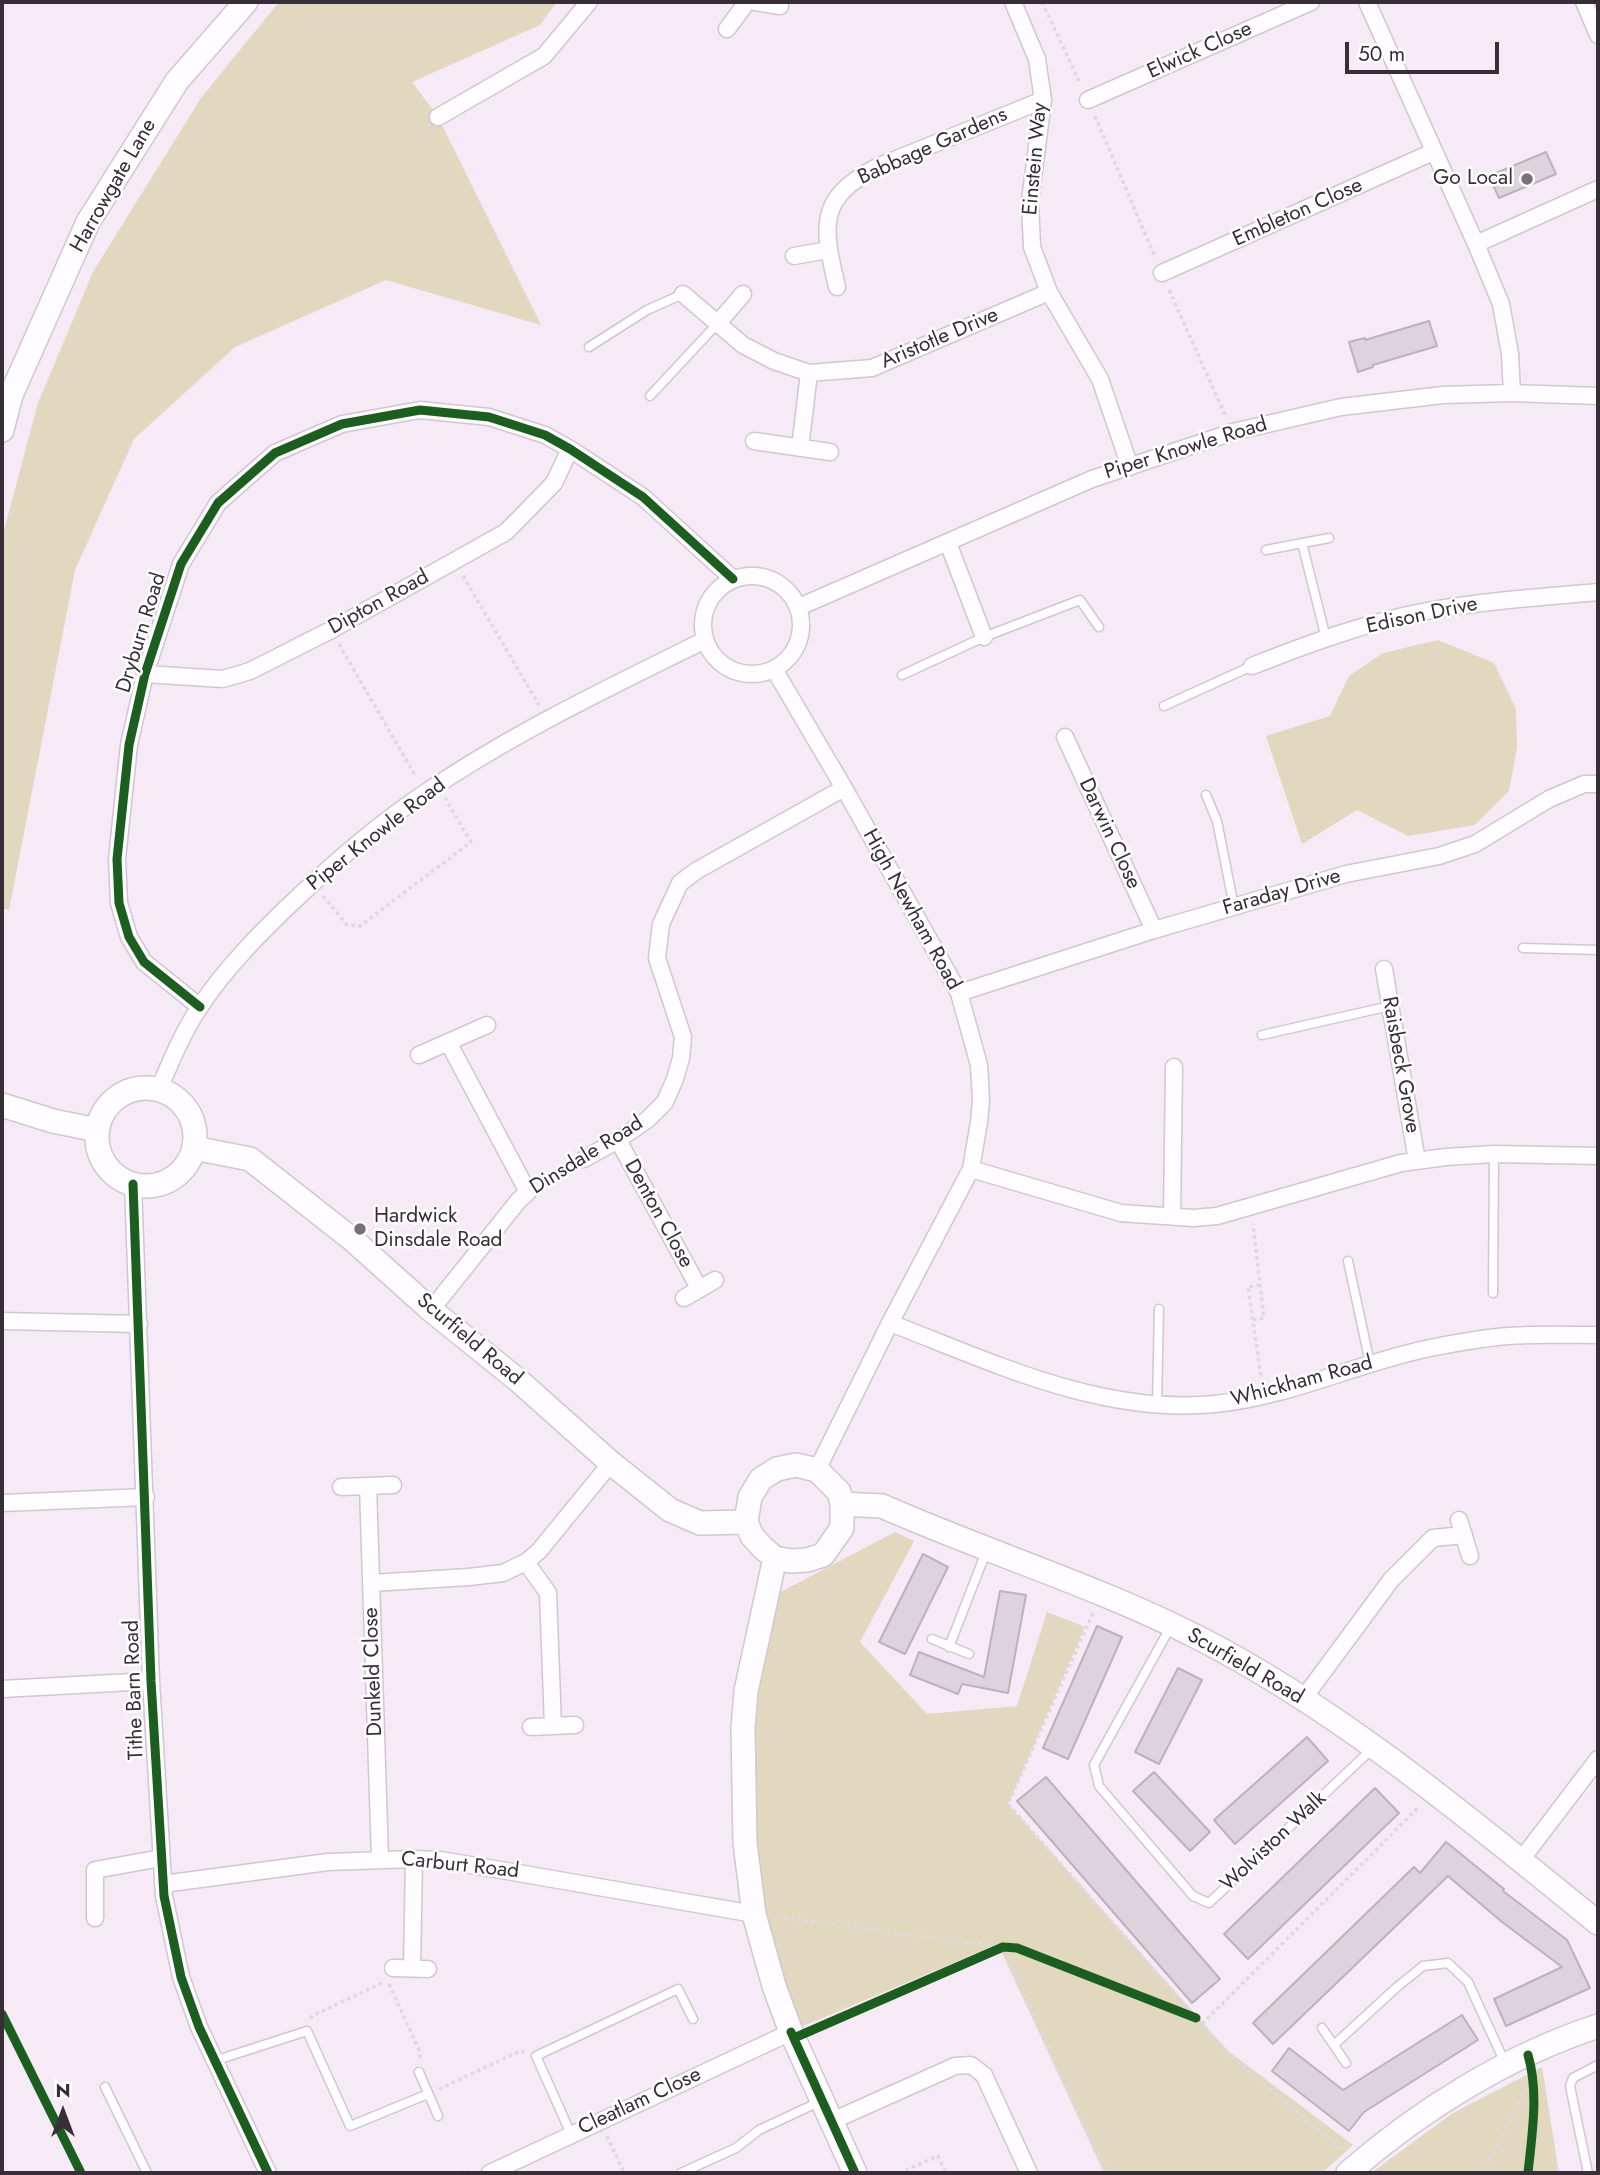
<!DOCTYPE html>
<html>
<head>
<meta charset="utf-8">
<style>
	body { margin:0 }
	#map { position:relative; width:1600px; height:2175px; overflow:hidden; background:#f6eaf7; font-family:Jost,sans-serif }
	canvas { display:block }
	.frame { position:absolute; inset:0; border:4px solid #372e37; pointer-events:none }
	.north { position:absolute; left:28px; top:2077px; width:70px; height:70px; -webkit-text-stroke:5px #fff; paint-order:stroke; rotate:0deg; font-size:19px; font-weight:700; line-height:28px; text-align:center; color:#372e37 }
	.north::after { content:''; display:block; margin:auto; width:24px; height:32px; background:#372e37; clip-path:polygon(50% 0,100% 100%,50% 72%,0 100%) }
	.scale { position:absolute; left:1345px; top:42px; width:154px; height:32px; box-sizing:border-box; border:4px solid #372e37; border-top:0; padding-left:9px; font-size:21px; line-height:24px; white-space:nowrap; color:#372e37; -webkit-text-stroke:5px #fff; paint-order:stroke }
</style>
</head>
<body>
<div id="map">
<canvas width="1600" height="2175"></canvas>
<div class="frame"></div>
<div class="north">N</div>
<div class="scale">50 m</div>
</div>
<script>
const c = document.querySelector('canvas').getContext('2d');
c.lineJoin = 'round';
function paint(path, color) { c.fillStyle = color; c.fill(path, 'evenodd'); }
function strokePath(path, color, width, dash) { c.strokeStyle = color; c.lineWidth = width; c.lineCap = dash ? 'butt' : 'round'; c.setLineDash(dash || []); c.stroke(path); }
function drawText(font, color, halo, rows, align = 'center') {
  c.font = font + ' Jost,sans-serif'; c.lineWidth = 5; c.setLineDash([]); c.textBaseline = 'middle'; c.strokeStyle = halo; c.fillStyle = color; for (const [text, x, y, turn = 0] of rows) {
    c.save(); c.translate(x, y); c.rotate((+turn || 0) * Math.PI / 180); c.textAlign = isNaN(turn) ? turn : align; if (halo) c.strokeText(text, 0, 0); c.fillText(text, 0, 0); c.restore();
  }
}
const green = new Path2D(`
	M279,2H557L540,25L412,82L438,117L541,325L386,280L235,347L134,439L75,570L9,910L2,909V538L38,403L93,272L201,98Z
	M1438,640L1494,663L1516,709L1517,748L1509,791L1475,825L1408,836L1357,810L1302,844L1266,736L1330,716L1349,676L1383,653Z
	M895,1532L914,1541L860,1642L927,1714L1017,1706L1047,1612L1085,1627L1008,1804L1228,2051L1353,2145L1322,2173H1104L998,1944L801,2027L770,1941L748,1842L758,1674L771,1597Z
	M1542,2067L1559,2173H1371L1453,2113Z`);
const building = new Path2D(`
	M1546,152L1556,174L1499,198L1489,176Z
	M1429,321L1437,346L1373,365V367L1358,372L1349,342L1365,338V340Z
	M923,1554L948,1567L905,1654L879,1642Z
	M1000,1591L1026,1595L1008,1693L962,1684L958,1694L910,1675L919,1652L984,1677Z
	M1097,1626L1122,1637L1068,1759L1043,1748Z
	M1178,1668L1202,1680L1159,1764L1135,1752Z
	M1307,1737L1328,1761L1235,1844L1214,1820Z
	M1154,1772L1210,1832L1190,1851L1133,1791Z
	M1046,1777L1220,1979L1192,2003L1017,1801Z
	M1375,1788L1399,1813L1248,1959L1224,1934Z
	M1446,1842L1504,1889L1503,1891L1567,1940L1590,1988L1506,2026L1494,1999L1562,1967L1502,1922L1448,1876L1273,2044L1253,2023L1414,1867L1420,1873Z
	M1462,2015L1478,2040L1364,2112L1349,2131L1272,2071L1289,2048L1343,2090Z`);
const path = new Path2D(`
	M1042,2L1080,83
	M1095,116L1155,257
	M1169,290L1226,417
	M463,576L539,705
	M339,644L416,777
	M323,896L347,925L360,926L471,842L445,798
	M1260,1285L1248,1287L1261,1377
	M1253,1320L1264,1318L1253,1224
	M1093,1613L1008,1804L1228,2054L1342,2151
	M777,1917L1003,1947L1106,2173
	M389,1984L420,2052V2061
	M311,2019L312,2016L384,1982
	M1202,2024L1419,1807
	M439,2089L520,2051L524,2052
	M607,2136L624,2173
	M461,2173L468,2170
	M899,2173L938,2156L946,2173
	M1484,2173L1531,2078`);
const lane = new Path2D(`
	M589,347L647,310L683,294
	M650,396L718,323
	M1302,543L1326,638
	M1266,550L1329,538
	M902,675L984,637L1080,600L1099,627
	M1164,706L1252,666
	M1206,795L1217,821L1234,907
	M1523,948L1598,950
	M1262,1035L1390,1006
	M1348,1261L1370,1363
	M1493,1293L1494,1154
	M1157,1405L1159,1309
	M1171,1626L1094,1765L1099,1786L1193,1896L1209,1903L1372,1749
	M932,1639L969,1654
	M949,1647L986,1552
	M1322,2028L1346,2063
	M1335,2044L1397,1987L1423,1966L1448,1963L1468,1982L1505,2063
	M214,2061L307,2031L350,2126L428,2094
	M419,2072L438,2116
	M105,2087L147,2173
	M571,2134L536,2056L678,1989L693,2019
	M681,2173L736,2148L759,2130L819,2102
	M1588,2173L1570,2086L1573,2078L1598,2065`);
const street = new Path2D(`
	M755,2L780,6
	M1013,2L1037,59L1043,100L1030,201L1032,247L1049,292L1100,379L1130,467
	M1367,2L1476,244L1501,304L1510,354L1512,393
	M1584,2L1598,35
	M727,29L747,2
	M1088,100L1311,2
	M438,117L544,56L589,2
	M1476,244L1598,189
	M794,256L828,250
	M1162,273L1433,152
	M837,287C823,227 816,199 877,167L1043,100
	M683,294L743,345L774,361L809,373L872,368L1049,292
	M718,323L743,294
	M754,441L830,452
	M800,448L809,373
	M948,543L984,637
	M703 625a49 49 0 1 1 98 0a49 49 0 1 1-98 0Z
	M799,607L1092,479L1233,432L1341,407L1443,395L1512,393L1598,396
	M1252,666C1308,644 1367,622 1427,611C1483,601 1541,597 1598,592
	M774,669L844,788L959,993L979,1065L981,1100L979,1122L971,1169L890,1323L817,1470
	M145,674L223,679L250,671L331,630L506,532L554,483L570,449
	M1065,737L1154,930
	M1384,969L1417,1161
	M959,993L1154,930L1346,874L1439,856L1475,844L1549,799L1584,784H1598
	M200,1007L144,962L129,937L119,903L117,859L129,745L145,674L181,564L218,503L275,453L342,424L420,410L489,417L545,435L570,449L643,497L733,579
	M419,1055L487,1025
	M159,1089C171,1061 182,1034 199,1008C226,967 262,931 298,897C337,860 380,823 425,793C513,733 610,687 705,640
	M618,1140L699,1288
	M584,1159L618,1140L647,1120L665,1102L675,1079L681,1058L683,1037L657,958L661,924L680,883L696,871L844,788
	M971,1169L1121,1213L1193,1218L1217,1216L1401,1163L1446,1157L1494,1154L1598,1156
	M133,1184L151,1681L164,1896L181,1977L199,2027L268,2173
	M1172,1216L1174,1067
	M684,1298L715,1280
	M431,1310L519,1200L528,1192L448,1042
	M2,1321L139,1324
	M890,1323C994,1363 1101,1415 1215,1404C1289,1397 1357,1363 1430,1348C1455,1343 1483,1338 1508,1336C1538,1334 1568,1335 1598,1335
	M368,1486L380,1859
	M341,1487L393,1485
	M2,1503L146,1497
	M1459,1520L1470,1556
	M526,1562L548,1593L553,1726
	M372,1583L469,1577L503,1573L526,1562L539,1551L611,1463
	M2,1689L151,1681
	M1303,1699L1391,1580L1433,1538L1464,1535
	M531,1727L575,1725
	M1521,1860L1598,1759
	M163,1884L328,1862L414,1859L440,1860L501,1870L754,1914
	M95,1918V1870L161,1858
	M393,1968L428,1969
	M412,1968L414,1859
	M832,2121L955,2066L971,2065L984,2075L1029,2173
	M490,2173L791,2032`);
const secondary = new Path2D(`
	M2,430L11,395L88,222L177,81L246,2
	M97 1137a49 49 0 1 1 98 0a49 49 0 1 1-98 0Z
	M2,1105L53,1121L97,1130
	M194,1148L250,1159L353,1240L431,1310L519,1381L611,1463L670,1510L700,1523L746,1522
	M796,1465L817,1470L839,1492L842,1504V1528L823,1555L807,1560L791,1561L775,1558L763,1548L752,1536L746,1522L750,1497L761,1479L777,1469Z
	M842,1504L882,1506C986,1552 1097,1586 1199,1638C1343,1712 1472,1821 1598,1923
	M775,1558L746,1691L743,1728L745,1843L754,1914L774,1986L791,2032L855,2173
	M1348,2173C1420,2110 1507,2056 1598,2026`);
const cycleway = new Path2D(`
	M200,1007L144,962L129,937L119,903L117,859L129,745L145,674L181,564L218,503L275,453L342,424L420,410L489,417L545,435L570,449L643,497L733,579
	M133,1184L151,1681L164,1896L181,1977L199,2027L268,2173
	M2,2014L81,2173
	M791,2032L855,2173
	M794,2038L1003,1947L1017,1948L1196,2018
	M1528,2055C1539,2093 1532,2134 1528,2173`);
const markers = [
	[1527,179,7,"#7a707a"],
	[360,1229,7,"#7a707a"]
];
const streetNames = [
	["Elwick Close",1200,51,-24],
	["Babbage Gardens",933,147,-24],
	["Einstein Way",1036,159,-85],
	["Harrowgate Lane",114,186,-60],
	["Embleton Close",1298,213,-24],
	["Aristotle Drive",940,339,-23],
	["Piper Knowle Road",1186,449,-17],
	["Dipton Road",379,603,-29],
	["Edison Drive",1422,616,-12],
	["Dryburn Road",142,633,-73],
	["Darwin Close",1109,834,65],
	["Piper Knowle Road",377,835,-38],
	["Faraday Drive",1282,893,-16],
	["High Newham Road",911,910,61],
	["Raisbeck Grove",1400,1065,80],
	["Dinsdale Road",587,1156,-32],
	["Denton Close",658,1214,61],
	["Scurfield Road",469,1340,40],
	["Whickham Road",1302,1382,-15],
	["Scurfield Road",1245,1667,30],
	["Dunkeld Close",374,1672,-92],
	["Tithe Barn Road",135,1690,-92],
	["Wolviston Walk",1274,1842,-43],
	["Carburt Road",460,1866,6],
	["Cleatlam Close",640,2102,-25]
];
const poiNames = [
	["Go Local",1513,179],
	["Hardwick",374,1217,"left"],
	["Dinsdale Road",374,1241,"left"]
];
paint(green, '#e2d7bf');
paint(building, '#dcd3dd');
strokePath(building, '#bbb2bc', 2);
strokePath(lane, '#d0c7d0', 11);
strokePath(street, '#d0c7d0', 19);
strokePath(secondary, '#d0c7d0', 26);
strokePath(path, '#ddd9de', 3.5, [3.5, 3.5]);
strokePath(lane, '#fefcfe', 8);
strokePath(street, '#fefcfe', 16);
strokePath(secondary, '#fefcfe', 23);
strokePath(cycleway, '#1b5e20', 9);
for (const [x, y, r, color] of markers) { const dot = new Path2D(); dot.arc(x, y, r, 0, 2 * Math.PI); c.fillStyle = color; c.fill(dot); strokePath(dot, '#fff', 2.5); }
drawText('21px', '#372e37', '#fff', streetNames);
drawText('21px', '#372e37', '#fff', poiNames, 'right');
</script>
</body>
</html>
